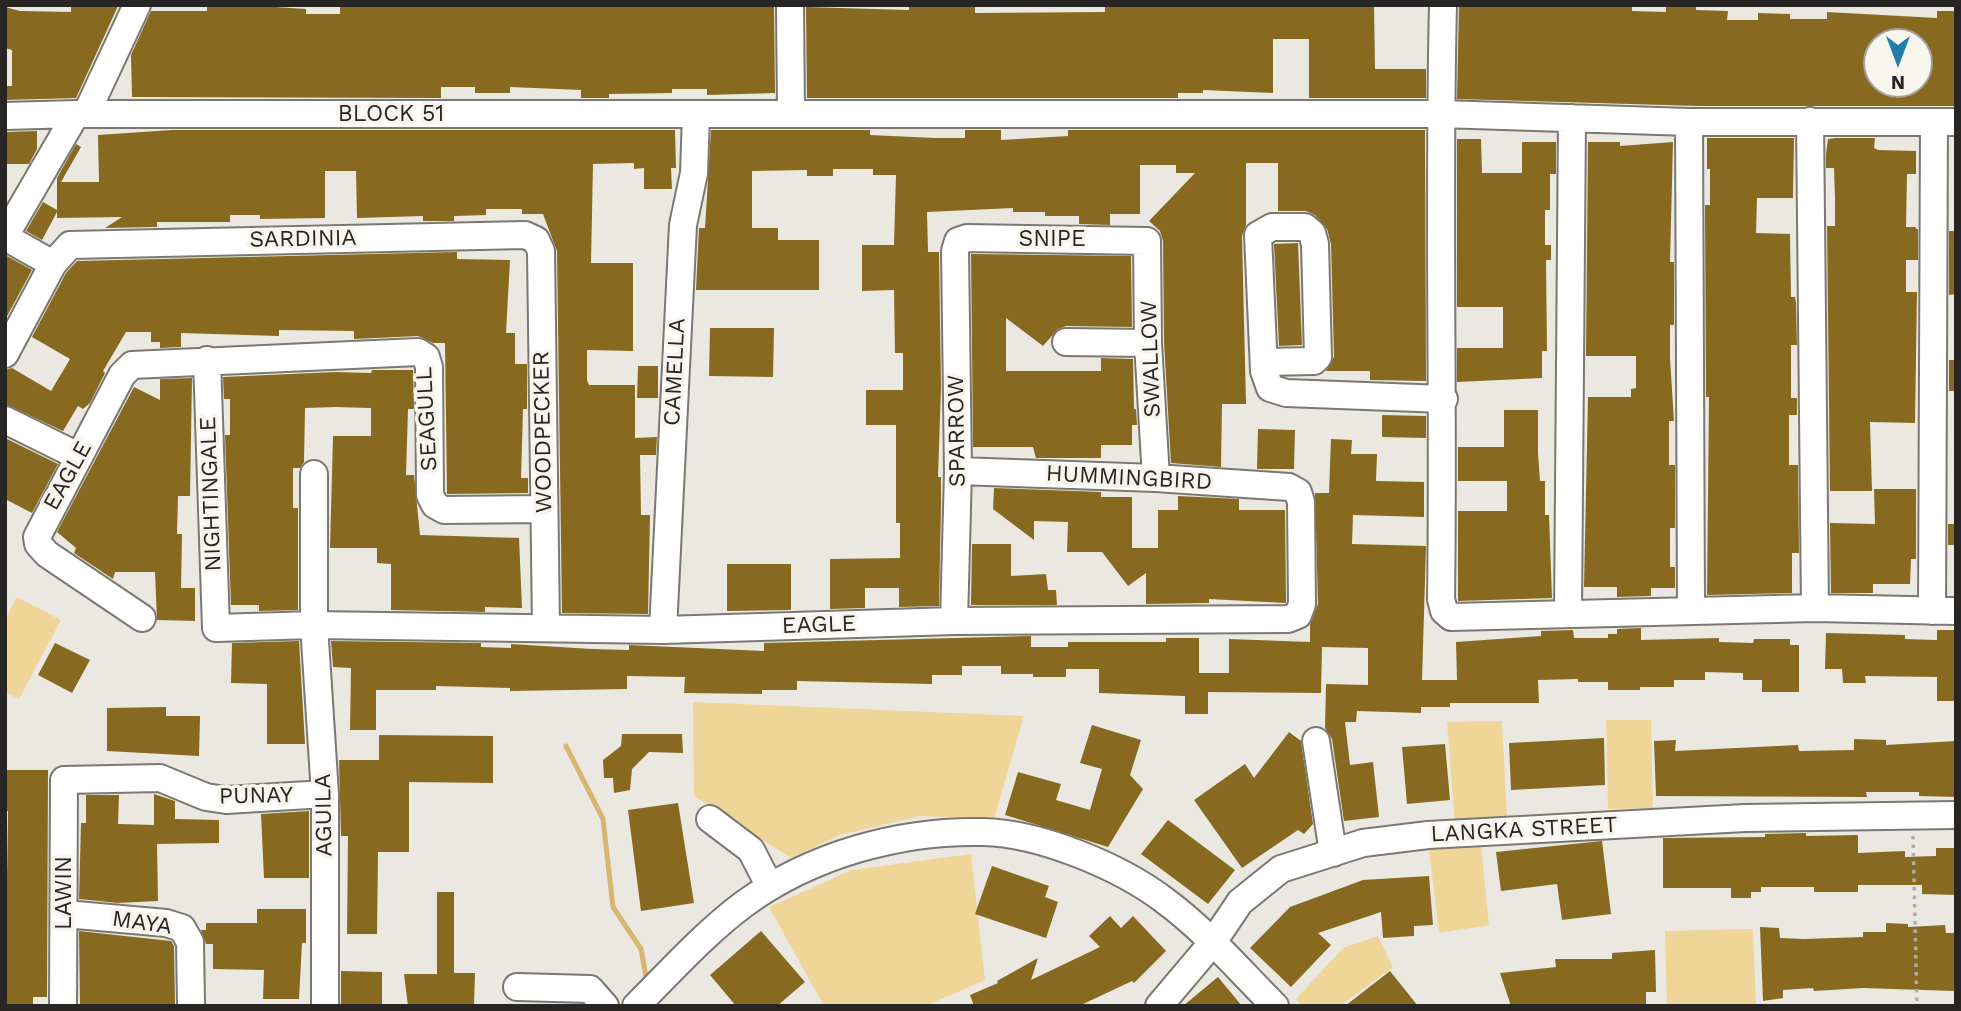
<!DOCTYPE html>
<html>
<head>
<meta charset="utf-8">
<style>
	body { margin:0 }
	#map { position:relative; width:1961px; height:1011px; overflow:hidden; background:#eae8e1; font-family:"Work Sans",sans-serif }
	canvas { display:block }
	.frame { position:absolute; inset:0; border:7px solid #272624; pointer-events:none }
	.north { position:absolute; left:1863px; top:28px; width:70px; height:70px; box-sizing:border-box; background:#f8f5ee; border:2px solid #a4a29d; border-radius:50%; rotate:180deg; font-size:19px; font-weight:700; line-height:28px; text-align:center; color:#272624 }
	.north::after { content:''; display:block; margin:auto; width:24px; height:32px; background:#227daa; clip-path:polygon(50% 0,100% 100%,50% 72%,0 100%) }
</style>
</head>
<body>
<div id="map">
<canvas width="1961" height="1011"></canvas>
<div class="frame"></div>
<div class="north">N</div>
</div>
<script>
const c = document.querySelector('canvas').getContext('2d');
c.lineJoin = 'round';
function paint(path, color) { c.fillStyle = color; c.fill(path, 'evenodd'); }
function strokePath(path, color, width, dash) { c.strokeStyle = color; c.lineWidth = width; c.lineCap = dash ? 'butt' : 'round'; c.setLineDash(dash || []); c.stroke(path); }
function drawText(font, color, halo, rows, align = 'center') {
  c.font = font + ' "Work Sans",sans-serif'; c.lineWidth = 7; c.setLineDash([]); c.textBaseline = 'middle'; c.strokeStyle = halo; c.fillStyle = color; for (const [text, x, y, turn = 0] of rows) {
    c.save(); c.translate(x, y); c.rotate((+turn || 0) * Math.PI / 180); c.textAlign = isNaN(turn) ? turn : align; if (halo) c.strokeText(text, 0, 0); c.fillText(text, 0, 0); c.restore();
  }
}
const green = new Path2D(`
	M17,597L61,620L19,699L5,692V620Z
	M693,702L1024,716L994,819L920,816L840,835L791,858L694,796Z
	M1606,720H1651L1653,808L1608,809Z
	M1502,721L1507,817L1455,824L1447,722Z
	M1481,846L1489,925L1439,933L1429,850Z
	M971,854L985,980L926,1006H824L769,907L852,870Z
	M1753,929L1756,1006H1667L1665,931Z
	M1378,936L1393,967L1340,1006H1302L1296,999L1343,948Z`);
const stream = new Path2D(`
	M566,746L603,819L613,907L641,949L647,982`);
const building = new Path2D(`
	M245,5L306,9V14H340V6L370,5H774L775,93L707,95V89H672V93L609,94V98H581V90L510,87V93H475V87H441V98L132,97L131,55L151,11H207V6Z
	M909,5H975V13L1105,12V6L1374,5L1375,69H1426V98H1309V39H1273V93L1203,90V93H1178V98H807L806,7L909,10Z
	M1459,5H1632V11L1666,12V6L1696,7V10L1728,11L1727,20H1758V13L1790,14V19H1827V12L1937,18V11H1956V106H1699L1457,99ZM1877,42H1919V84H1877Z
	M71,6H118L76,98L5,100V86H12V50L5,48V7L20,11L71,12Z
	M172,130H675L676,168H671L672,189H644V168L634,169V163L593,164L591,263H633V351L587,350V380L589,385H635V438L657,437L656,455H640L641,515H650L648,614L562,613L557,251L543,214H522V209H486V215L454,216V221H423V216L357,218L356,171H325V218L260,219V215H230V222H157V227L105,228L122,217L57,218V212L42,240L26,231L43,202L57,210V178L76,144L81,147L61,182H99L98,135Z
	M711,130H870V135L935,138H965V130H1001V140L1068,136V130H1425L1426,381L1370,380V371H1326L1334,357L1331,244L1327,229L1315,215L1306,211H1278V163H1246V225L1242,236L1246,404H1222L1221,467L1171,463L1164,342L1163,241L1160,231L1149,221L1195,173H1176V165H1140V214H1110V225L1079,224V216H1045V212H1013V208L927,212L928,252H939L941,387L938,477H941V507L939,606L899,607V588H865V608L830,609V559L900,558V523H896V425H866V390H903V353H895L894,290L862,291V245H894L896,175H873V169H833V176H807V170L752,171V228H778V240H819V290H696L699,228H705Z
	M37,131V149L29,164H5V132Z
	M1707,138H1794L1793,198H1757L1756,233L1790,234L1791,297H1795L1796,303L1797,345H1791V398H1797V415H1789V465H1798L1799,553H1792V593L1707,595L1709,397H1706L1705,205H1710V169H1707Z
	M1836,138H1875L1874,148L1878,150L1916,151V174H1907L1906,227H1915L1918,230V260H1906V292H1917L1915,423L1870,422L1872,491H1830L1827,226H1835V197L1834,168H1826V154L1828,139Z
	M1457,139H1481L1482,173H1522V142H1556V174H1550V210H1545V245H1551V260H1546L1547,351H1542V378L1457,382V348H1503V307H1457Z
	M1588,142H1620V146L1673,142L1670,262H1674V325H1670V358L1674,421H1669V465H1675V528H1670V567H1675V588H1651V596L1617,597V587H1584L1588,397H1631V389L1636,388V356H1586Z
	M1949,231H1956V294L1949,295Z
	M1298,243L1302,345L1279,346L1274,244Z
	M457,252V259L510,260L506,333H515V364H527V409H523L521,478H528V493L447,494L445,343H433L418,336L354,339V331L279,330V336L181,333V347L160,348V342H151V332H126L103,371L105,373L90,403L83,409L78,406L63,431L5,404V370L12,368L51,391L70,359L32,337L66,273L77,261Z
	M971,254L1131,256L1132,327L1066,326L1058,329L1043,346L1006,318V371H1101V358L1133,359L1134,409H1136L1137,425H1132V445H1101V458H1036L1033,447H973Z
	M5,255L32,270L5,320Z
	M710,328H774L773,377L709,376Z
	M1949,360H1956V391H1949Z
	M638,366H658V398H637Z
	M372,370H413L414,409H408L406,475H414L420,535L519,538L522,608L485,607V612L391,610V564L377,563V548H330L333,436H371V408L335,407L305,408L304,462L300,468H293V508H298V610L259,611V605H231L225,435H230V399H224L223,377L335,372L371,373Z
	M192,378L190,496H178L177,534H182L181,588H195V621L157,620L155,572H115L113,579L74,553L76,548L57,532L134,387L160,400V379Z
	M1504,410H1538V453L1540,481H1545V515H1549L1552,598L1458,601V511H1507V481H1458V447H1504Z
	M1382,415L1426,416V438L1382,437Z
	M1258,429L1295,430L1294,469H1257Z
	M5,438L58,464L32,513L5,499Z
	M1331,439L1352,440L1351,454H1377L1376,481L1424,482V517L1353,515L1352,544L1426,546L1422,680H1457L1456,642L1541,636V631L1573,630L1574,638H1608V634H1617V629L1641,628V640L1719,638V642L1753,643L1754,639H1790V645H1799V692H1762V680H1743V673L1705,672V680H1674V687H1640V690H1608V682H1578V679L1538,680L1539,703H1450V707H1421V713L1357,711L1356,722H1345L1350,765L1373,762L1379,817L1344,821L1332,739L1325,728L1326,684L1368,685V648L1322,647L1321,693L1208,692V714H1185V696L1099,693V669H1066V677H1033V674H1001V666H962V675H932V684L797,681V690H762V694L684,693L685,677L627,676V689L510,691V688L436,686V690H376V730H350L351,668L333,667L331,641L481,643V647L511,648V644L592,649L629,650V645L764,651V643L1031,636V647H1068V642H1166V638H1199V673H1229V639L1310,642V624L1318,604L1315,493H1329Z
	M994,488L1101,492V497H1132V548H1158V510H1178V496L1239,499V510H1285L1286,603L1209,599V603L1146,604V573L1128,586L1102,552H1067L1068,522L1034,521V540L993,509Z
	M1874,489H1916V559H1911L1910,584H1873V593H1831L1830,523L1875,524Z
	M1948,524H1956V545H1948Z
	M972,544H1011V576L1046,574L1048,590H1056L1057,605H971Z
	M727,564H791V610L727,611Z
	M1937,630H1956V701H1937V677L1865,676L1866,683H1843L1842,669H1825L1826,633L1905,635V639L1937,640Z
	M299,641L305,744H267V684L231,683L232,643Z
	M55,643L90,660L72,693L38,675Z
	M166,707V716H200L199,756L107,751V708Z
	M1092,725L1141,740L1130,775L1143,789L1108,847L1005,815L1018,772L1061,784L1056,800L1090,810L1102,769L1080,763Z
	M1289,732L1301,741L1313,824L1304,834L1298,830L1242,868L1194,800L1245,764L1254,778Z
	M622,734H682L683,753L649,752L632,769L630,790L614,793L613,778H604L603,760L621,746Z
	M379,735L493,736V783L409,782V852H378L377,934H347L348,836H341L339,760H379Z
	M1604,738L1605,785L1511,790L1509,743Z
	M1854,739L1886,740V745L1956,741V797L1919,796V792H1866L1867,797L1656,796L1654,741L1676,740L1675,751L1798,745L1799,751L1854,750Z
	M1445,744L1450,800L1407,804L1402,747Z
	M5,770H48L47,997H33V1006H5L8,811H5Z
	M154,794L175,801V819L219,820V843L157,844L158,901L118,903L79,899L81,823H86V795H119L118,824L154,825Z
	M678,803L694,903L641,911L628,810Z
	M309,811V878H264L261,814Z
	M1168,820L1235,870L1208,904L1141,854Z
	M1806,833V836L1858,835V853L1905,851V857L1936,856V848H1956V895L1922,894V885H1858V892H1814V887H1761V892H1751V898H1731V888H1663V838L1765,837V834Z
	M1602,841L1611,914L1562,920L1557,884L1501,891L1496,852Z
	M992,866L1049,886L1045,897L1058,902L1046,938L975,914Z
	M1429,876L1433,925L1414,926V936L1383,938L1381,912L1318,933L1331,945L1291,987L1250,948L1290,907L1363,880Z
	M437,892H454V973H475L474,1006H408L404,974H437Z
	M257,909H306V943H302L299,999H263L264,970L213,969V944H206L201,930H206V923H257Z
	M1110,916L1121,928L1133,916L1166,951L1134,983L1132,981L1079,1006H974L970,995L998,983L997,981L1038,958L1031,980L1100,947L1089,936Z
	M1886,923L1908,924V927L1945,925L1946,933H1956L1954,991L1863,988L1814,991L1813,988L1783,990V998L1763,1001L1760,927L1779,928L1780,938L1804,939L1863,937V932H1886Z
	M79,931L171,941L174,946L175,1006H80Z
	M761,931L805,982L777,1006H736L710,975Z
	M1655,950L1656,992H1646V1006H1511L1500,973L1556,967L1555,959H1612V953Z
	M341,971L382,972V1006H341Z
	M1390,971L1418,1006H1345Z
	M1218,977L1242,1006H1183Z`);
const path = new Path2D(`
	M1913,836L1917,1006`);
const minor = new Path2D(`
	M790,5L791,114
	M1443,5C1438,203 1444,401 1441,599L1444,611L1451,617L1815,608L1956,611
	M86,114L137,5
	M5,116L76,114H1441L1689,122H1956
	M1810,121L1815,608
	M1689,122L1691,611
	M5,236L76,114
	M5,237L53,264
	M1066,342L1148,343
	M5,354L53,264L70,245L525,235L536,240L541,251L546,627
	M207,360L216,628L314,625L663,630L954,621L1288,619L1298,615L1302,604L1301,502L1298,492L1289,487L1156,478L958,471
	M1264,362L1314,361L1318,357L1315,244L1312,233L1305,227H1272L1258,235L1264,371L1270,388L1286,393L1444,399
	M5,420L78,456
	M314,474V625L325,794V1006
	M1932,611L1934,123
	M1568,612L1572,118
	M142,618L47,554L38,544L37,537L122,375L132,365L418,352L426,357L429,367L430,495L435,505L444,510L544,509
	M954,621L958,471L955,251L958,241L967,238L1147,241L1148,343L1156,478
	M663,630L683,225L694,173L696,115
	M1316,741L1333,853
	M710,819L751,850L770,887
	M65,914L166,923L182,928L190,942L191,1006
	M517,987L590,989L605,1006
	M63,1006L64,780L160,778L206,797L226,800L325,794
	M636,1006C670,972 705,933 744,904C811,855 900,830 983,832C1039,833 1119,866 1164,900C1205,930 1239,970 1275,1006
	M1159,1006L1213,942L1240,902L1281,869L1363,843L1428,835L1745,818L1956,815`);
const streetNames = [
	["BLOCK 51",391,114],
	["SARDINIA",303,239,-1],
	["SNIPE",1052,239],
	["SWALLOW",1151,359,-92],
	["CAMELLA",675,372,-87],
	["SEAGULL",427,419,-93],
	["SPARROW",957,431,-91],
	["WOODPECKER",543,432,-91],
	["EAGLE",68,476,-61],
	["HUMMINGBIRD",1129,478,3],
	["NIGHTINGALE",211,494,-92],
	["EAGLE",819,625,-2],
	["PUNAY",256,796,-1],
	["AGUILA",324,815,-91],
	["LANGKA STREET",1524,830,-3],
	["LAWIN",64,893,-90],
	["MAYA",142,923,8]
];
paint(green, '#f0d599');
strokePath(stream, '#d6b670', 5);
paint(building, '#876a20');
strokePath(minor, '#7b7872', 30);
strokePath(path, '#afaea8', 3.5, [3.5, 5]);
strokePath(minor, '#fff', 26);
drawText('23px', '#272624', '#f8f5ee', streetNames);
</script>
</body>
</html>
